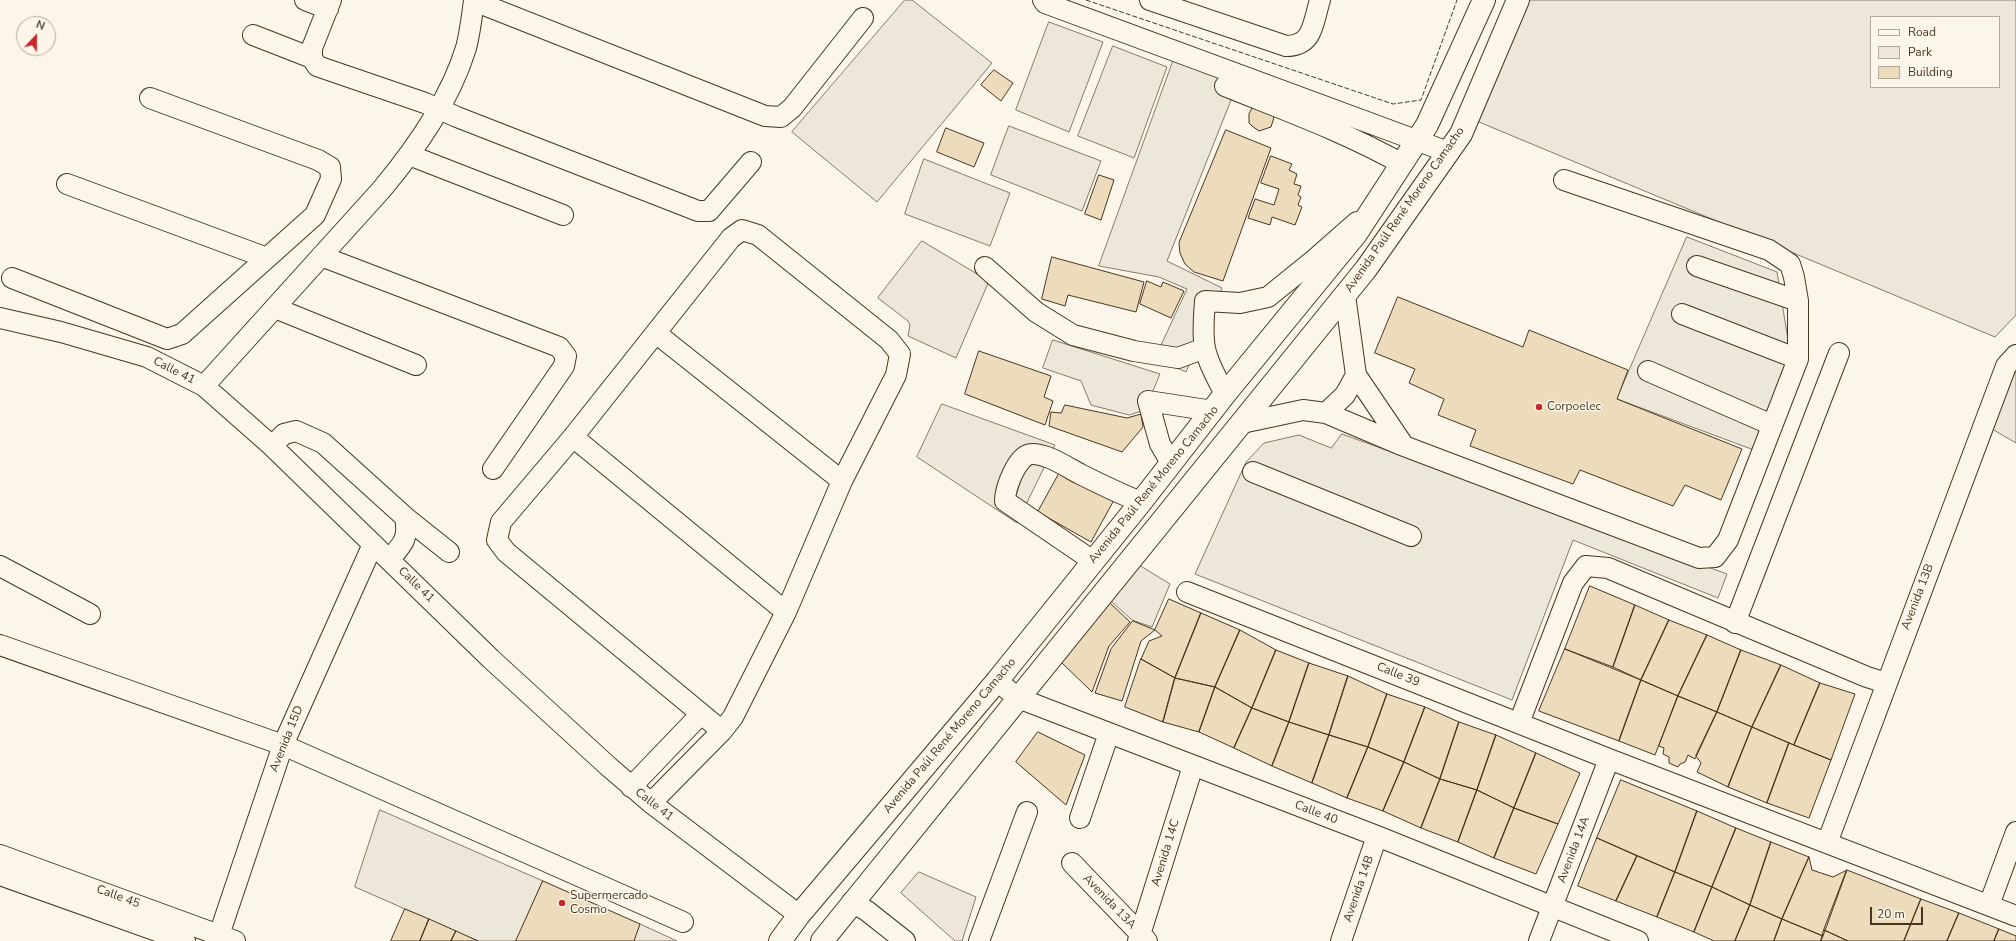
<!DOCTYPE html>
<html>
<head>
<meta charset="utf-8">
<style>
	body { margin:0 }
	#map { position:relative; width:2016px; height:941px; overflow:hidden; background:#fbf6e9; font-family:"Nunito Sans",sans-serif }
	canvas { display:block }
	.legend { position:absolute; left:1870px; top:16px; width:130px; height:72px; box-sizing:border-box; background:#fbf6e9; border:1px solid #b4a999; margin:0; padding:5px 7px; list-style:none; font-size:12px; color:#4a3520 }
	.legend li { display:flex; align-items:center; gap:8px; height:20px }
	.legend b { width:20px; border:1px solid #b4a999 }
	.north { position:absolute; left:16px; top:16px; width:40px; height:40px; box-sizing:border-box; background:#fbf6e9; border:1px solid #b4a999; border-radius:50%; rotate:22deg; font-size:11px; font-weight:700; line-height:16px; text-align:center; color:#4a3520 }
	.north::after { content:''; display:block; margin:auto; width:14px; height:18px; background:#c62828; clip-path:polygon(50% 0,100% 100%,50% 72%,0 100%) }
	.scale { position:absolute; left:1870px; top:907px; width:53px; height:18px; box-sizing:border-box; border:2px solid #4a3520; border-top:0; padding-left:5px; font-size:12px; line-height:14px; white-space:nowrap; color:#4a3520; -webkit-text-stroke:3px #fbf6e9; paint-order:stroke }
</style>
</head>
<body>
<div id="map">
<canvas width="2016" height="941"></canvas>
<ul class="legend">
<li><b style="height:5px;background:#fbf6e9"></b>Road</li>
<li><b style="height:11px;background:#ede6d9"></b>Park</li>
<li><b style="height:11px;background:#ecdcbc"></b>Building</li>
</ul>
<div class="north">N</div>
<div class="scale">20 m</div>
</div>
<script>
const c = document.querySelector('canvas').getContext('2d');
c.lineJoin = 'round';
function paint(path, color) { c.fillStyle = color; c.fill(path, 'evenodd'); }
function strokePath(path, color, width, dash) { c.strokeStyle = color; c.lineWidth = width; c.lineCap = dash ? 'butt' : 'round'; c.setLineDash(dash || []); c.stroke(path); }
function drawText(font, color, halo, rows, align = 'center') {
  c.font = font + ' "Nunito Sans",sans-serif'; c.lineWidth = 3; c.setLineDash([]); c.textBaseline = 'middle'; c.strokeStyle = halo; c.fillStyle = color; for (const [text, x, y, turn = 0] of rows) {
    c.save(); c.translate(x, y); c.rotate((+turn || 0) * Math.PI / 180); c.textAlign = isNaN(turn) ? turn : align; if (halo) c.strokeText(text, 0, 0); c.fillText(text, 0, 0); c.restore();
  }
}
const green = new Path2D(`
	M905,0H912L992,63L877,202L792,132Z
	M1530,0H2016V315L1995,337L1479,122ZM1871,17H1999V87H1871Z
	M1049,22L1103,42L1069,132L1016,110Z
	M1113,46L1167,67L1134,158L1078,136Z
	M1009,126L1101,161L1082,211L991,175Z
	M924,159L1010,193L990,246L905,214Z
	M922,241L989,281L956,358L908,336L910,325L908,321L878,298Z
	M2016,367V443L1992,429Z
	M1139,565L1170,584L1152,627L1132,620L1111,601Z
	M919,872L976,897L962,941H955L901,893Z`);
const parking = new Path2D(`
	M1175,56L1239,80L1167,261L1222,288L1186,372L1155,358L1187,289L1159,277L1099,266Z
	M1687,237L1777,272L1791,358L1754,450L1617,399Z
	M1053,340L1160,374L1145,410L1129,415L1091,405L1081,381L1043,368Z
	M942,404L1055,445L1017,523L917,457Z
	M1342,434L1727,574L1718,598L1573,540L1512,700L1195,574L1246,462L1264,443L1299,435L1331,448Z
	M380,810L543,881L517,941H478L355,887Z
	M640,924L677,941H634Z`);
const building = new Path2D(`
	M994,70L1013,83L1001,101L981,85Z
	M1253,107L1275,114L1271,127L1259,131L1252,126L1249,123V114Z
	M946,128L984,143L974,167L937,152Z
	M1226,130L1271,148L1223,281L1194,272L1185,264L1180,253L1179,243Z
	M1271,156L1292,164L1289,170L1297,174L1294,184L1301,186L1298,195L1301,197L1298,205L1302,207L1295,225L1272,217L1270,225L1248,218L1255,199L1274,205L1279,189L1261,183Z
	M1099,175L1114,180L1101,220L1085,214Z
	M1052,257L1144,282L1136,312L1068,295L1065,306L1042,299Z
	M1147,281L1161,287L1163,282L1184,291L1171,318L1140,304Z
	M1398,297L1523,347L1529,330L1628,370L1617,399L1742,449L1721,500L1685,485L1673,506L1580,470L1573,484L1470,446L1476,430L1438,415L1444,399L1409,383L1415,369L1375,353Z
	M979,351L1051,376L1044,397L1053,401L1045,425L965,394Z
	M1065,405L1127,418L1141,414L1143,427L1122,452L1049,426L1051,412L1061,413Z
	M1061,470L1114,500L1091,542L1038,512Z
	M1590,586L1635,605L1613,667L1565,649Z
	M1169,599L1201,613L1175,678L1141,659L1149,641L1162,636L1155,630Z
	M1110,603L1130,622L1109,646L1092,692L1060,661Z
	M1635,605L1669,620L1641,680L1613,667Z
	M1201,613L1240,630L1215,687L1175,678Z
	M1669,620L1707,635L1678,696L1641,680Z
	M1133,621L1155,630L1141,641L1122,701L1095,693L1111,649Z
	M1240,630L1276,650L1252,708L1215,687Z
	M1707,635L1741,650L1717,712L1678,696Z
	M1565,649L1641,680L1619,741L1539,711Z
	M1276,650L1309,663L1289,722L1252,708Z
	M1741,650L1781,665L1752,727L1717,712Z
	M1141,659L1175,678L1163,722L1125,707Z
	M1309,663L1348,676L1329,735L1289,722Z
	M1781,665L1820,683L1794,745L1752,727Z
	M1348,676L1387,694L1368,747L1329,735Z
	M1175,678L1215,687L1199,732L1163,722Z
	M1641,680L1678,696L1655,755L1619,741Z
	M1820,683L1855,694L1831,760L1794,745Z
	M1215,687L1252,708L1234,748L1199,732Z
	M1387,694L1425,707L1404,762L1368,747Z
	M1678,696L1717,712L1695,759L1688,755L1685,762L1680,764L1678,767L1669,763V757L1663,754L1664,748L1659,746Z
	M1425,707L1459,722L1440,779L1404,762Z
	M1252,708L1289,722L1272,766L1234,748Z
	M1717,712L1752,727L1728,787L1697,772L1701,763L1696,756Z
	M1289,722L1329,735L1312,783L1272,766Z
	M1459,722L1496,735L1477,790L1440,779Z
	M1752,727L1789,743L1767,803L1728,787Z
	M1038,732L1085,755L1066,805L1016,762Z
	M1329,735L1368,747L1347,798L1312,783Z
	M1496,735L1536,753L1514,808L1477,790Z
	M1789,743L1831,760L1809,818L1767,803Z
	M1368,747L1404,762L1383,811L1347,798Z
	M1536,753L1580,773L1558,824L1514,808Z
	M1404,762L1440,779L1421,828L1383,811Z
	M1440,779L1477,790L1458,842L1421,828Z
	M1621,780L1697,811L1675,872L1597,838Z
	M1477,790L1514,808L1494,858L1458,842Z
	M1514,808L1558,824L1536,874L1494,858Z
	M1697,811L1736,828L1712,887L1675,872Z
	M1736,828L1771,842L1750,905L1712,887Z
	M1597,838L1637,856L1616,901L1578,886Z
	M1771,842L1809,857L1782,919L1750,905Z
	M1637,856L1675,872L1657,917L1616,901Z
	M1809,857L1812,870L1833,877L1847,870L1823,936L1782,919Z
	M1847,870L1921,899L1904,941H1848L1824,930Z
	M1675,872L1712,887L1694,932L1657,917Z
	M543,881L640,924L634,941H516Z
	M1712,887L1750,905L1735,941H1714L1694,932Z
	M1921,899L1959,913L1947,941H1904Z
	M1750,905L1782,919L1774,941H1735Z
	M405,909L429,919L420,941H391Z
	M1959,913L1999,929L1994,941H1947Z
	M429,919L456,931L451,941H420Z
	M1782,919L1823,936L1821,941H1774Z
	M1999,929L2016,936V941H1994Z
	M1824,930L1848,941H1821Z
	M456,931L478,941H451Z`);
const minor = new Path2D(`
	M305,0L328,9
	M331,0L312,48V58L317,66L425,103L457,117L698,211H709L751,162
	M1043,0L1045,3L1448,152
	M1150,0L1286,46C1314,46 1313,22 1320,0
	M474,1L765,116L781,117L792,108L863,18
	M253,35L312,58
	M1225,86C1284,110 1346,132 1402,164
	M409,155L563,215
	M67,184L267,258
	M321,256L559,347L566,356L564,366L493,469
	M1697,266L1798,301
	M985,267L1036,312L1073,335L1134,351L1178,358L1205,348
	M12,278L167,339L182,334L315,215L331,179L330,167L318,160L150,98
	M275,308L416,365
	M1682,314L1798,359
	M0,318L61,332L147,357L204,386L272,446L491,659L609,767L651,803L799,915
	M657,334L842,481
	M1648,371L1772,425
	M1356,375L1404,446
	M204,386L382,189C417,147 450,100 466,48C470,33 472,16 474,0
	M1225,394C1218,380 1208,364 1205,348C1202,333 1204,316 1205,301L1240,303L1268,297L1315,259L1357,222
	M1326,413L1404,446L1699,558L1715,557L1728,540L1798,359V301L1794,277L1790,264L1769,250L1564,180
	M1242,423L1303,410L1326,413L1345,395L1356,375L1345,295
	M573,437L786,612
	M272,446L284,434L296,431L323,443L405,517L449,552
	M1171,463L1160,444L1148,401L1213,411
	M1253,472L1411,536
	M389,560C403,544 409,539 405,517
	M1093,561L1005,501C1005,489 1017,454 1032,454C1048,454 1065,466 1080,474C1100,484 1120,494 1141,502
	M0,566L90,614
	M1187,592L1609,759L2016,916
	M1735,623L1839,353
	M0,645L283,745L683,922
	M997,681L1018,698L1377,836L1638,941
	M1519,723L1573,583L1586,566L1608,568L1867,677L1886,683
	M631,787L701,714
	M651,803L722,731L733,717L786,612L842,481L896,375L900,354L889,340L758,235L742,230L731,238L573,437L501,522L497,540L506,552L722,731
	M1080,818L1109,733
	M1827,843L2006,366L2016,355
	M0,855L235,941
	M1072,863L1147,941
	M0,875L185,941
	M852,902L867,911L905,941
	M1989,905L2016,832
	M217,941L283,745L373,544
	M979,941L1027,812
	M1138,941L1193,766
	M1341,941L1377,836
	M1539,941L1609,759`);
const major = new Path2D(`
	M780,941L799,915L997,681L1141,502L1225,394L1356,234L1427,125L1484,0
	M822,941L1366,269L1461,134L1518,0`);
const fence = new Path2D(`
	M1086,0L1393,104L1421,100L1457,0`);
const markers = [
	[1539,407,4,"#c62828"],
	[562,903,4,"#c62828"]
];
const streetNames = [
	["Avenida Paúl René Moreno Camacho",1405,210,-55],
	["Calle 41",174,371,27],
	["Avenida Paúl René Moreno Camacho",1154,485,-51],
	["Calle 41",416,585,44],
	["Avenida 13B",1918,597,-69],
	["Calle 39",1398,675,22],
	["Avenida Paúl René Moreno Camacho",950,736,-50],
	["Avenida 15D",287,739,-68],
	["Calle 41",654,805,38],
	["Calle 40",1316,813,21],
	["Avenida 14A",1574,850,-69],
	["Avenida 14C",1166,853,-73],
	["Avenida 14B",1359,889,-71],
	["Calle 45",118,897,20],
	["Avenida 13A",1109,902,46]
];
const poiNames = [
	["Corpoelec",1547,407],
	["Supermercado",570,896],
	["Cosmo",570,910]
];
paint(green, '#ede6d9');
strokePath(green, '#887966', 1);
paint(parking, '#ede7d9');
strokePath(parking, '#887966', 1);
paint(building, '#ecdcbc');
strokePath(building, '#4a3520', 1);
strokePath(minor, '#4a3520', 22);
strokePath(major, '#4a3520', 24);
strokePath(minor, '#fbf6e9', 20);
strokePath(major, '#fbf6e9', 22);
strokePath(fence, '#4a3520', 1, [5, 2]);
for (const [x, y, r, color] of markers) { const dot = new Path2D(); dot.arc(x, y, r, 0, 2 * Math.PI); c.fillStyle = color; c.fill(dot); strokePath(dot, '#fbf6e9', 1.5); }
drawText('12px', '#4a3520', '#fbf6e9', streetNames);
drawText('12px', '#4a3520', '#fbf6e9', poiNames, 'left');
</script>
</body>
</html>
